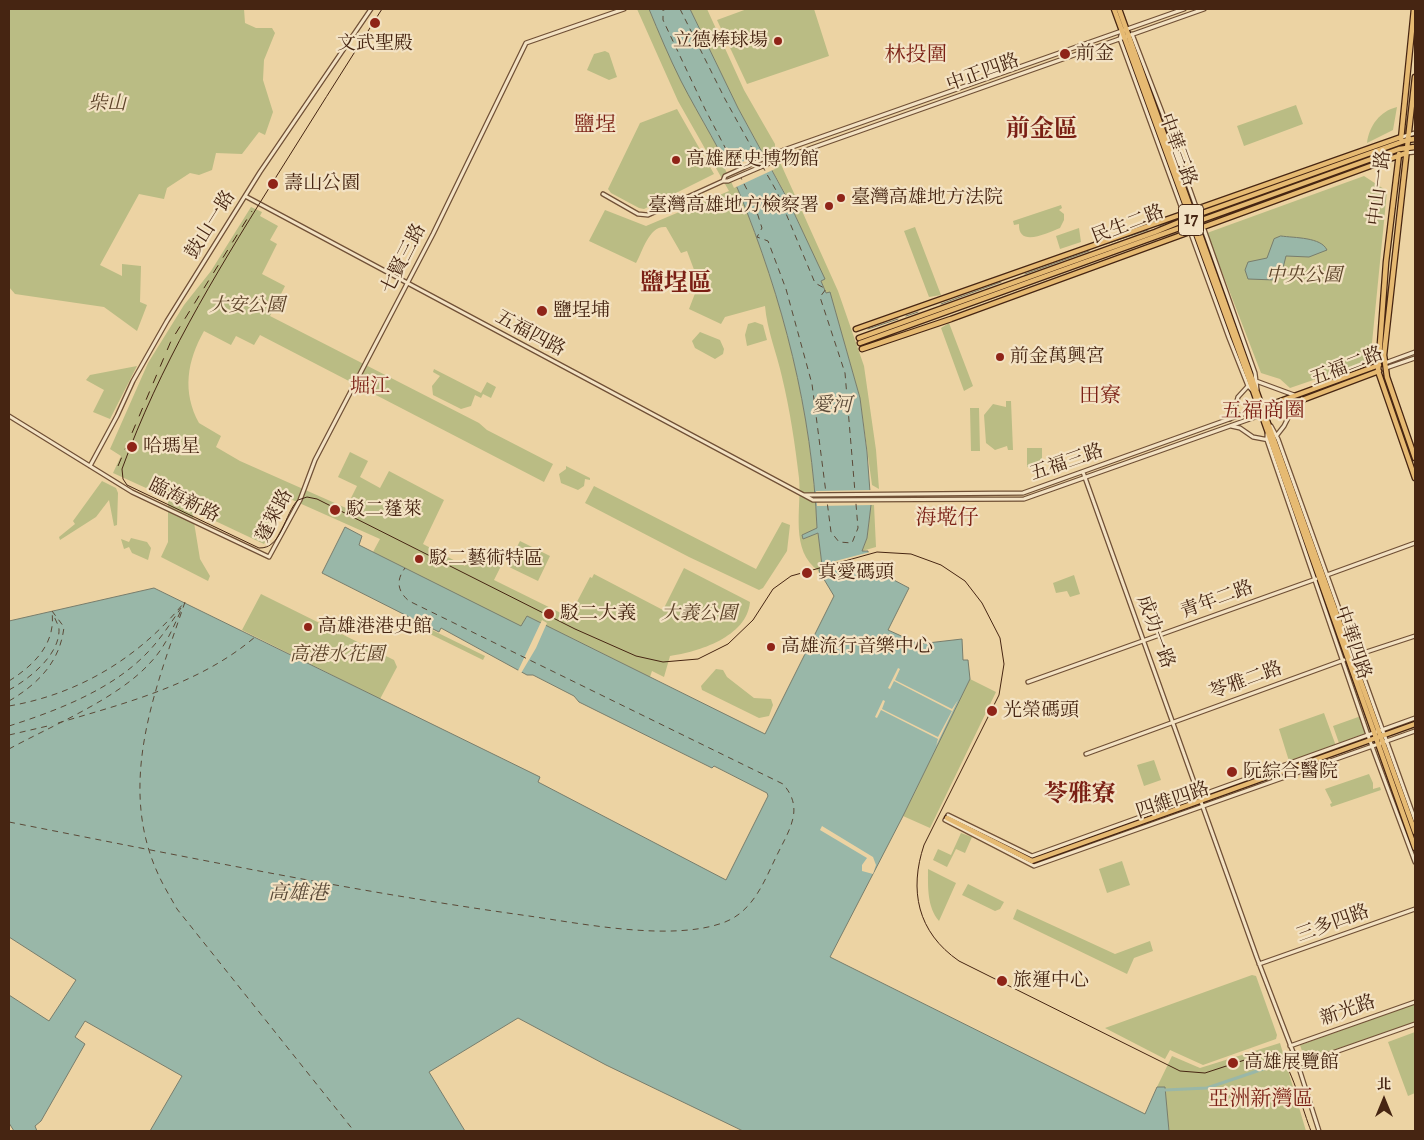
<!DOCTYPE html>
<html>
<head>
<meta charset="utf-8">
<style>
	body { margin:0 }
	#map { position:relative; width:1424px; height:1140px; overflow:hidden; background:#ecd3a3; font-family:Alegreya,"Noto Serif TC",serif }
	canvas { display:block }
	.frame { position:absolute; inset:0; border:10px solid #462512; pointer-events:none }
	.north { position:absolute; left:1359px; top:1075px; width:50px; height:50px; -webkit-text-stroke:4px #f3e2c3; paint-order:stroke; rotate:0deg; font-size:14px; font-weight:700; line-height:20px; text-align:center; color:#462512 }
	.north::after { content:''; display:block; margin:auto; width:18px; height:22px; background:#462512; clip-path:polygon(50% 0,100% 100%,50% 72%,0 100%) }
</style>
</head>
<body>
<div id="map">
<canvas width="1424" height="1140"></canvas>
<div class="frame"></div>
<div class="north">北</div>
</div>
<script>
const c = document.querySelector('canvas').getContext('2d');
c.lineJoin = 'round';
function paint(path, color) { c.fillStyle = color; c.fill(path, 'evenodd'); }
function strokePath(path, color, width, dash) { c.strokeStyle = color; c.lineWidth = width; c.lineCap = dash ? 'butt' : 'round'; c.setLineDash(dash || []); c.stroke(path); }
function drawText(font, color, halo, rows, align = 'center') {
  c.font = font + ' Alegreya,"Noto Serif TC",serif'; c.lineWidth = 4.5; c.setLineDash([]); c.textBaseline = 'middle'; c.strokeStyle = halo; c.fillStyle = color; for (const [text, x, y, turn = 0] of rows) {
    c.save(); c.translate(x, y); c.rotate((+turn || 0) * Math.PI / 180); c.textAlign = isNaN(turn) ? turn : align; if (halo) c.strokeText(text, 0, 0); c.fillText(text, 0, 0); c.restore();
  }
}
const green = new Path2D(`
	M9,9H244L245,23L256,28H272L275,33L264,60L263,80L273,112L265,135L259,132L242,154L216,153L212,170L199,175L190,173L167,188L164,199L139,194L100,265L122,276V264L141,266L140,302L147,305L137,331L104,307L15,294L9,287Z
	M637,9H649C661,36 672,64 687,91C704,124 724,157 739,192C783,300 812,411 817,529L802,535L803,539L818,533L822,565L819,571C789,551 802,508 799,478C795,444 790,410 782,377C777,354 767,330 765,306L725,317L721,324L689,309L699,283L687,251L681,253L666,227C649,225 643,251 636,263L589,241L605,210L646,226L729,191L678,101Z
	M690,9H707L744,90L775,144V151L838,291L864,366L876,450L879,489L872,485L860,398L830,293L826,294L821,280L824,278L787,197L738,108Z
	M747,9H814L829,56L747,84L717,20Z
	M605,51L609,53L617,77L609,80L587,70L594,54Z
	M1296,105L1303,124L1244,146L1237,126Z
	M1397,107L1393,130L1367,143C1369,126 1380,111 1397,107Z
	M677,109L714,174L644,209L639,208L611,193L608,189L640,123Z
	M1364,176L1387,191L1371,353L1363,363L1290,388L1280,379L1261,373L1207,233Z
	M1061,205L1062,208L1059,210L1064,214V220L1060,228C1047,233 1018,248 1019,224L1014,225L1013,221Z
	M251,207L262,212L260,216L278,226L270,240L277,244L262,274L285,286L270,316L479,423L487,430L553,464L544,482L260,335L254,345L236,336L231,345L204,331C187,361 182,392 199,423L221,436L216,447L240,461L346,508L357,486L338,477L350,452L368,461L360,477L380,488L389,471L444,500L423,544L465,566L472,552L501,566L494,580L569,617L590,577L592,578L594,574L663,610L684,568L750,602C747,637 698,652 670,656L664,677L652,671L650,677L527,616L521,627L373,552L380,539L288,498L264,544L192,510L200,559L210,576L208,581L161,557L168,542V498L113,473L121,456L110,449L148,363L184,305L211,271Z
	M915,227L941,295L929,297L904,231Z
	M1079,228L1081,242L1060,249L1056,236Z
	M755,322L763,325L767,340L747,346L745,335L748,324Z
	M949,323L973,386L964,391L941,328Z
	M700,332L720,340L724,349L723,354L715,359L695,348L692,341Z
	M137,366L110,419L93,412L104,390L86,380L90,375Z
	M434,369L481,393L487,382L496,387L491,398L483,394L481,398L475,395L471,406L461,409L433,395L432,386L440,376L433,372Z
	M1006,401H1011L1013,450H1008L1007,446L995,450L986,443L984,415L993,404L1006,407Z
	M970,408H979L980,451H971Z
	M1027,448H1042V466L1027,467Z
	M566,466L590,478V480L585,479L584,486L578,490L561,483L559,474L566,469Z
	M102,481L116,488L118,493L117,525L114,526L109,500L96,517L60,540L59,537L75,524L73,521Z
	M594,486L756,569L782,522L790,525L787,551L763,588L759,590L689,557L585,503Z
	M871,505H874L876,547L862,551L867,538Z
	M131,538L147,542L151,548L148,560L132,553L129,547L124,549L121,539L129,542Z
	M520,541L550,556L538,581L507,566Z
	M1074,575L1080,594L1070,597L1067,591L1056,593L1053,583Z
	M261,594L394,660L397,667L380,699L242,630Z
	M430,629L485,656L483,660L428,633Z
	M716,669L723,670L727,677L754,698L771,699L773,705L769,716L759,718L702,690L701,686Z
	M970,679L996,692L930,828L903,816Z
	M1324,713L1336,746L1289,761L1279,729Z
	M1361,716L1366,733L1339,743L1333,726Z
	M1154,760L1161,780L1144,786L1137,765Z
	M1369,774L1373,783V789L1380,787L1381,790L1331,807L1330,804L1332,803L1325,789Z
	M961,833L972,837L965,853L956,849L947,867L933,860L938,849L951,855Z
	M1122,861L1130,885L1107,893L1099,869Z
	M928,869L956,883L939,921C927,907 928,887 928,869Z
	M968,884L1004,902L1000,909L995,911L962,895Z
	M1017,909L1115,954L1150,941L1153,951L1134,958L1127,974L1013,919Z
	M1252,975L1256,976L1277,1035L1276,1039L1203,1065L1170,1050L1165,1059L1105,1028Z
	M1415,1004V1022L1305,1060L1300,1045Z
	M1415,1032V1093L1408,1096L1388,1042Z
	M1280,1043L1306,1131H1169L1164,1087H1157L1172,1056L1200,1068Z`);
const water = new Path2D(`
	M649,9H690L738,108L787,198L825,279L821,281L826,293L830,292L860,398L867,452L871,505L867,538L862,551H868L869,559L892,572L890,578L909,588L888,630L919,644L962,639L963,660H968L970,679L903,816L830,957L1145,1114L1157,1087H1165L1169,1131H743L606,1065L518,1018L429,1072L465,1131H150L182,1076L85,1021L75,1037L85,1044L41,1121L35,1126L37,1131H14L9,1123V995L49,1021L76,980L9,937V621L154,588L540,777L538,782L726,880L768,796L767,793L714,766L712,768L579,702L574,696L533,675H527L441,628L439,632L322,573L345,527L362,536L359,545L521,626L527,616L765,734L834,596L819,571L822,565L818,533L803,539L802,535L817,528C812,411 783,300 739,192C723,153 700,118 681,81C669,57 659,33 649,9Z
	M1281,236C1295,238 1321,237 1327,250L1309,257L1286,256L1281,276L1275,280L1248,279L1245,270L1248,262L1267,258L1274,239Z`);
const pier = new Path2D(`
	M766,152L775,169L734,188L725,169Z
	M873,490V505L817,506L816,491Z
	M870,552L873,561L828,572L823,576L820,565Z
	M542,620L547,623L536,648L520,675L517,673Z
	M898,668L900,669L895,680L952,709L958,700L936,746L938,739L881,710L877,718L875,717L883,700L885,701L882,709L938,737L952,711L894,681L890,689L888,688Z
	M822,826L873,857L876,865L873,874L862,871V865L867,858L820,830Z`);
const stream = new Path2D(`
	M1330,165L1345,160
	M1246,195L1318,169
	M1211,207L1231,200
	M1159,226L1172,221
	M1109,243L1148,230
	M1025,274L1089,251
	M941,304L1001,282
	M906,316L918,312
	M868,329L898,319`);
const canal = new Path2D(`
	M1165,1090L1207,1088L1272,1066`);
const ferry = new Path2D(`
	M668,9L663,10V20L705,109L754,203L762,228L757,237L768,241L786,289L812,384L831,532L839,542L852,543L858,528L845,373L820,297L826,289L815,283L777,192L760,162
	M680,9L725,99L758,159
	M185,602C155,690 116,785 159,876C164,887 171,898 177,909L354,1131
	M9,681C34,665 56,644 52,612
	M9,690C29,679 60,655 59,629C58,624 55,619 53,614
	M9,701C38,684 60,662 64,627L52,611
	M9,706C79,694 138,658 183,604
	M58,723C126,703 200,684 255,637
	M9,726C56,711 111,690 146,654C160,640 170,624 181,608
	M9,735L52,725
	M9,749C51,726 117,699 149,664C165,648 173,628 182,608
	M9,822C182,856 355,892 529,916C584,924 674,942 725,922C753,911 764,882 776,857C789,830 805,809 783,784L409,601C397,591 396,580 405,568`);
const minor = new Path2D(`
	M1122,31L1120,39L1229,338L1248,386L1252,390
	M1132,34L1167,125L1255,373L1257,389
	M1402,137L1415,133
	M1406,153L1415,152
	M723,181L725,176L781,151L1184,9
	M603,194L638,214L648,215L723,181H728L772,162L1204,9
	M245,196L813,500L1024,499L1261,415
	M1385,363L1415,352
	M1386,368L1415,358
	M1256,381L1294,395
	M9,416L132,492L269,557L300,500L315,460L433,234L526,43L624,9
	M1230,419L1234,412L1238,397L1248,386
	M1231,426L1240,428L1253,437L1269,440
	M1271,426L1278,439L1415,820
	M1267,434V440L1370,741L1415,862
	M1277,435L1284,426L1295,404
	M90,466L117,416L133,381L167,321L260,172L371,9
	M1083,472L1257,958L1298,1065L1319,1131
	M804,495L1023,493L1260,408
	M1327,575L1415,543
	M1354,656L1415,636
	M1028,682L1316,579
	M1086,754L1344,660
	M948,815L1032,856L1415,718
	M945,820L1034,866L1415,731
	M1259,964L1415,909
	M1290,1046L1415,1002
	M1298,1065L1415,1024`);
const major = new Path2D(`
	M1114,9L1249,379L1415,848
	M1119,9L1415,832
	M1415,77L1384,355L1387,377L1415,458
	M1401,139L1414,9
	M1399,154L1386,262L1378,371L1415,478
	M856,329L1401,137
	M859,338L1155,232L1194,216L1407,140L1415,139
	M860,343L1399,149L1415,147
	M862,349L951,319L1406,153
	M1264,407L1379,365
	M1265,414L1379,371
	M947,818L1032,861L1415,724`);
const tram = new Path2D(`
	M382,9C345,67 308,126 271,185C213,278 160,365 122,469L123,479L127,485L259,548C282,549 284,514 298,500L307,497L317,499L575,629L636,656L663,662L698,659L728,644L753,620L773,589L791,576L877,552L911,554L941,565L965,581L982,603L1000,638L1004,664L999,695L924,845C909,890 917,932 959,961L1180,1071L1205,1073L1269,1052H1277C1290,1062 1304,1114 1311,1131`);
const rail = new Path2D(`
	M118,466L171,341L252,211`);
const markers = [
	[375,23,6,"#8f2418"],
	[778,41,5,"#8f2418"],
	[1065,54,6,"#8f2418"],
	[676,160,5,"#8f2418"],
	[273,184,6,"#8f2418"],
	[841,198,5,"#8f2418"],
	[829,206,5,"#8f2418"],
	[542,311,6,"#8f2418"],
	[1000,357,5,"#8f2418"],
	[132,447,6,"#8f2418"],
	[335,510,6,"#8f2418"],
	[419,559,5,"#8f2418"],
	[807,573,6,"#8f2418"],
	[549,614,6,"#8f2418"],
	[308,627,5,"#8f2418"],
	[771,647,5,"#8f2418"],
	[992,711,6,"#8f2418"],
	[1232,772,6,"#8f2418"],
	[1002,981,6,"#8f2418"],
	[1233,1063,6,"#8f2418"]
];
const shields = [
	[1191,220,25]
];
const shieldNames = [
	["17",1191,220]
];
const poiNames = [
	["立德棒球場",768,41,"right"],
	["文武聖殿",375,44,"center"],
	["前金",1076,54],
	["高雄歷史博物館",686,160],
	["壽山公園",284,184],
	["臺灣高雄地方法院",851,198],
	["臺灣高雄地方檢察署",819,206,"right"],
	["鹽埕埔",553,311],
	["前金萬興宮",1010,357],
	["哈瑪星",143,447],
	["駁二蓬萊",346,510],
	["駁二藝術特區",429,559],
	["真愛碼頭",818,573],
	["駁二大義",560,614],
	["高雄港港史館",318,627],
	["高雄流行音樂中心",781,647],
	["光榮碼頭",1003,711],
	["阮綜合醫院",1243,772],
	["旅運中心",1013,981],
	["高雄展覽館",1244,1063]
];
const streetNames = [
	["中正四路",983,73,-20],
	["中華三路",1177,150,70],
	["中山一路",1380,188,-83],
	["鼓山一路",211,225,-58],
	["民生二路",1128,225,-21],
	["七賢三路",404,259,-63],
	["五福四路",530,334,28],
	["五福二路",1347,367,-21],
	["五福三路",1067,463,-19],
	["臨海新路",184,501,26],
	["蓬萊路",275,516,-63],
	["青年二路",1217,600,-20],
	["成功一路",1155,632,70],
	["中華四路",1352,643,71],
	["苓雅二路",1246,681,-20],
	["四維四路",1173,801,-19],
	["三多四路",1333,924,-20],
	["新光路",1348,1011,-19]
];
const parkNames = [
	["柴山",107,104],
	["中央公園",1304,276],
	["大安公園",247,306],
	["大義公園",699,614],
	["高港水花園",337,655]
];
const neighbourhoodNames = [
	["堀江",370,387]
];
const waterNames = [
	["愛河",832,406],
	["高雄港",298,894]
];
const quarterNames = [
	["林投圍",916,56],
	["鹽埕",595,126],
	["田寮",1100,397],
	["五福商圈",1263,412],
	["海墘仔",947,519],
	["亞洲新灣區",1261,1100]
];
const districtNames = [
	["前金區",1042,130],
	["鹽埕區",676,284],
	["苓雅寮",1080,795]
];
paint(green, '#babc84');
paint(water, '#99b7a8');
strokePath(water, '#787d6c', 1);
paint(pier, '#ecd3a3');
strokePath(stream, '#787d6c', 1);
strokePath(canal, '#99b7a8', 3);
strokePath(ferry, '#5b4a38', 1, [6, 5]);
strokePath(minor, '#705036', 5.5);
strokePath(major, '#462512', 7);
strokePath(minor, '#f3e2c3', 3);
strokePath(major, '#e6ba72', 4.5);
strokePath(tram, '#462512', 1);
strokePath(rail, '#462512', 1, [9, 9]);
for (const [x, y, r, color] of markers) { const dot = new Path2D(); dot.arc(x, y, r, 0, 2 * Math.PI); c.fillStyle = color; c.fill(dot); strokePath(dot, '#f3e2c3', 2); }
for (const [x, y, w] of shields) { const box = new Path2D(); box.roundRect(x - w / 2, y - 15.5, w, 31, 4); c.fillStyle = '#f3e2c3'; c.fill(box); strokePath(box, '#462512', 1); }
drawText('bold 18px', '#462512', null, shieldNames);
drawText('19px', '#462512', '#f3e2c3', poiNames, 'left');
drawText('19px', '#462512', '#f3e2c3', streetNames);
drawText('italic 19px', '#5d4329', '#f3e2c3', parkNames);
drawText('20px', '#7a1f14', '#f3e2c3', neighbourhoodNames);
drawText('italic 20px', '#5b4a38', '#f3e2c3', waterNames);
drawText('21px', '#7a1f14', '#f3e2c3', quarterNames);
drawText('bold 24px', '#7a1f14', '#f3e2c3', districtNames);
</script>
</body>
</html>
